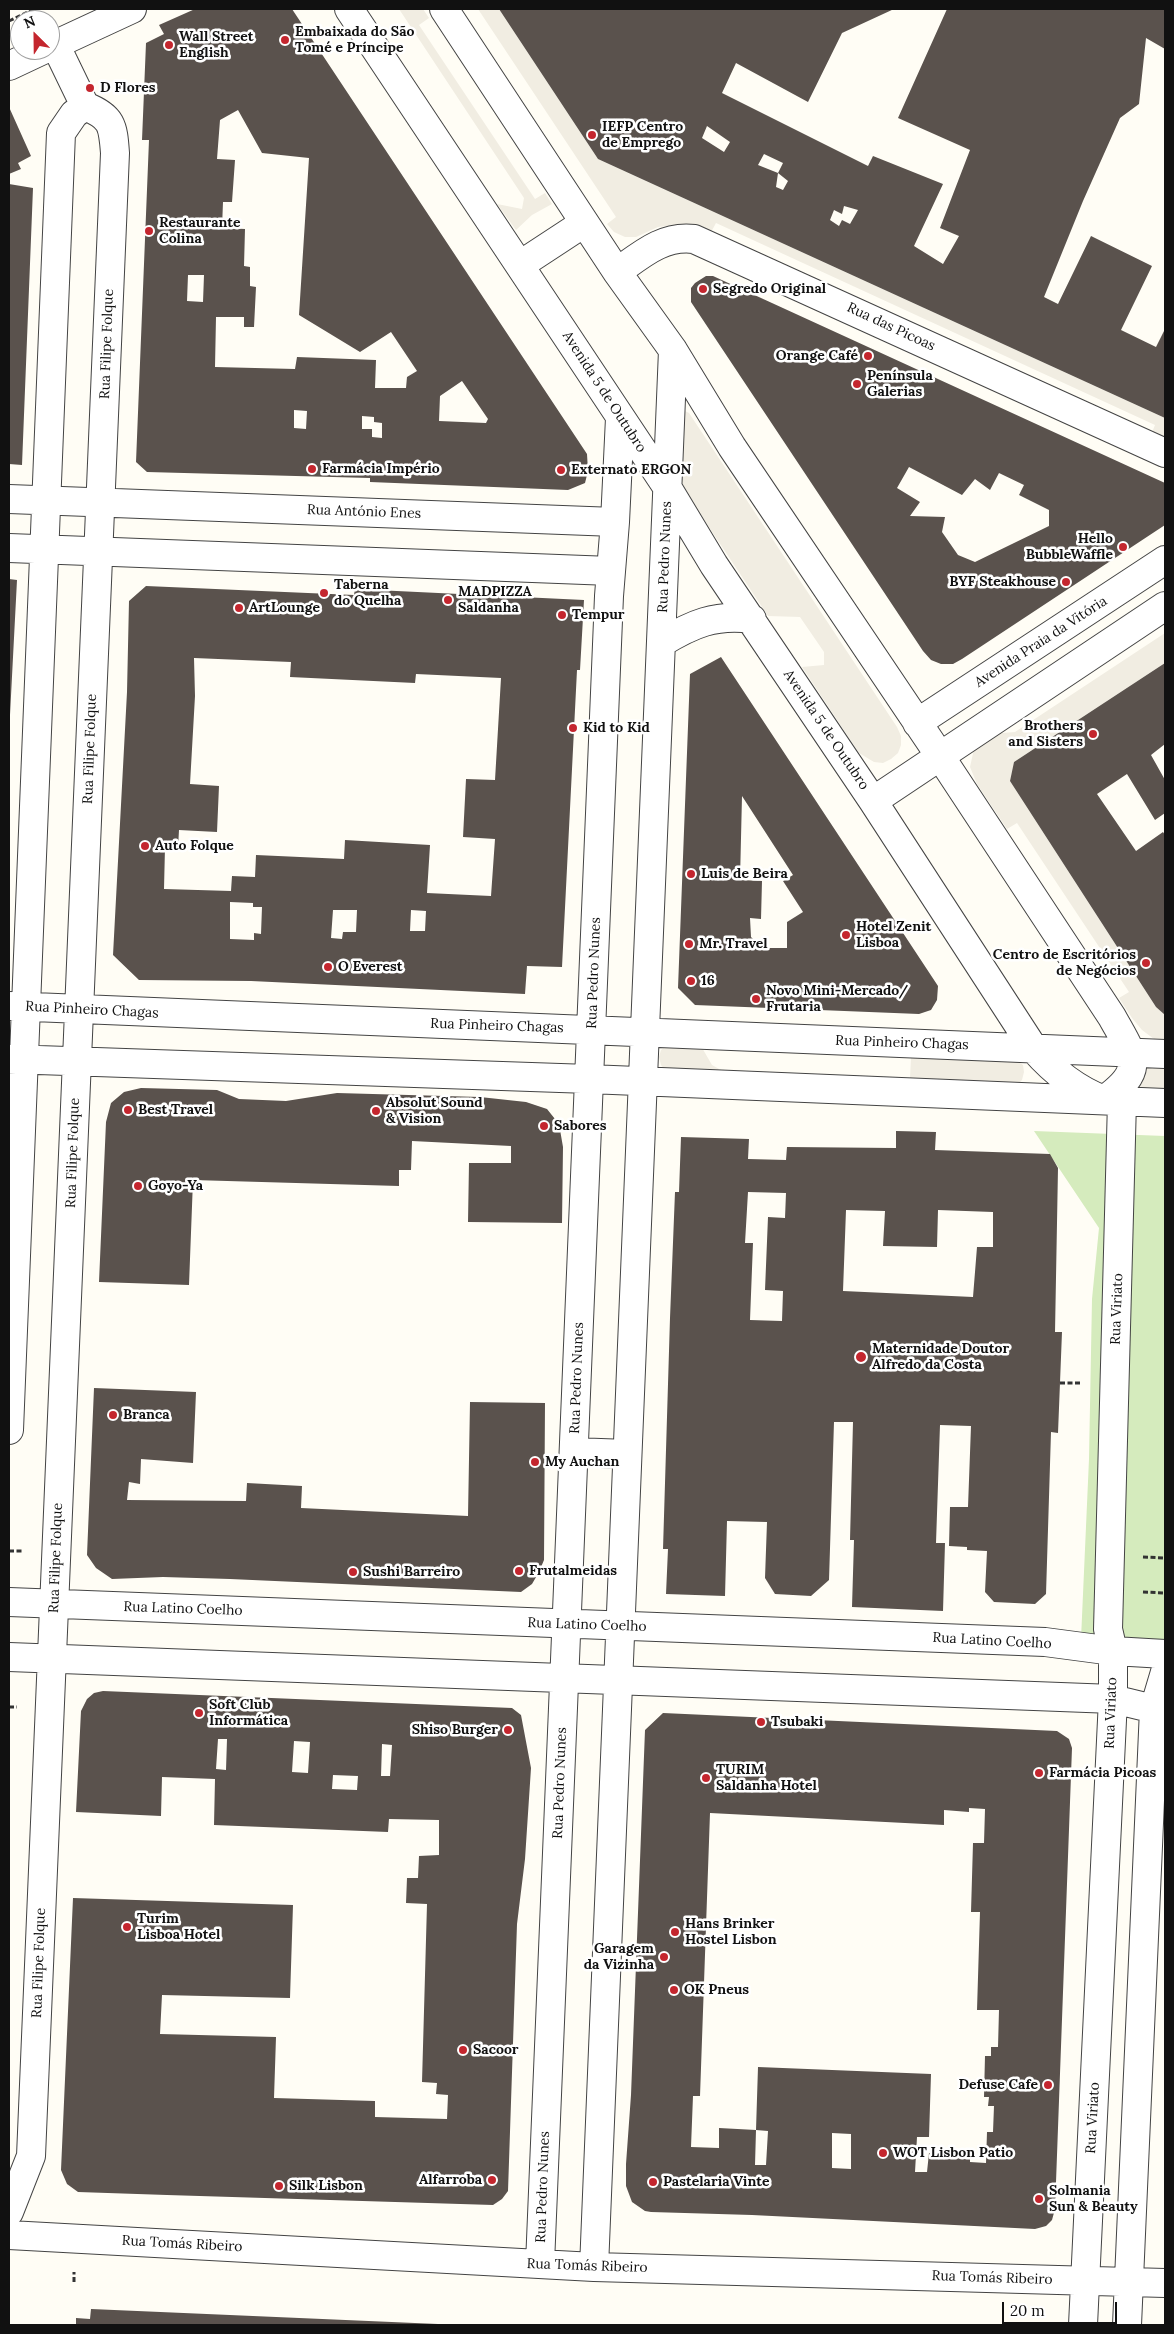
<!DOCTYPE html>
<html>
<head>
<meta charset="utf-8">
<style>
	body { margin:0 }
	#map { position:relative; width:1174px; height:2334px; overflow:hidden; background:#fffdf5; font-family:Lora,serif }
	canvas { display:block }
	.frame { position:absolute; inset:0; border:10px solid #111; pointer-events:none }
	.north { position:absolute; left:10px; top:10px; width:50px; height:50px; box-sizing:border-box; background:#fff; border:1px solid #a0a0a0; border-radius:50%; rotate:337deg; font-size:14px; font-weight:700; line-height:20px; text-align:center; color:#111 }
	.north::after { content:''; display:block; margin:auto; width:18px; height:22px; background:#c4262e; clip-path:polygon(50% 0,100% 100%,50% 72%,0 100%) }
	.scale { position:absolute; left:1002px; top:2302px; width:115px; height:22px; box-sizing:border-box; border:2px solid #111; border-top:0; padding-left:6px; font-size:15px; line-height:18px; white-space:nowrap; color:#111; -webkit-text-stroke:4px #fff; paint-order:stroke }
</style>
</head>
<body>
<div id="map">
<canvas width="1174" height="2334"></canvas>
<div class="frame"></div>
<div class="north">N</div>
<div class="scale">20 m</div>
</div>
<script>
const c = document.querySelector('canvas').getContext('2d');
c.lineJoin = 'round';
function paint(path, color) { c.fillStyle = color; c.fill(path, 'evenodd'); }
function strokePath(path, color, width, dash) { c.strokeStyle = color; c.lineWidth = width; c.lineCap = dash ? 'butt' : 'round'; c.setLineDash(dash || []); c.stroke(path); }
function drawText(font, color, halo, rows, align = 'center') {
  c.font = font + ' Lora,serif'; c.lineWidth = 5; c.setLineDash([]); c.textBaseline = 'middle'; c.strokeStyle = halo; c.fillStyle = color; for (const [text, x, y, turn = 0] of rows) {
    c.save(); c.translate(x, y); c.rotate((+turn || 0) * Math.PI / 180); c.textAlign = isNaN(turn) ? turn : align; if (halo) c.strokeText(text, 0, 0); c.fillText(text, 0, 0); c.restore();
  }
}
const green = new Path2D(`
	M1034,1131L1165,1136V1643L1081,1639L1089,1459L1092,1299L1099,1228Z`);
const plaza = new Path2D(`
	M399,9H423L429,18L419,25L535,199L545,193L552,204L532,215L516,230L497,204L522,209L524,198Z
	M478,9H499L598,159L1165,418V442L1151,435L1155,425L716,223L710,234L684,224L658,227L636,237H625L614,232L607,224L616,217Z
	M683,410L689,413L897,727L901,736V745L898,753L891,759L883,763L874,762L859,753L802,667L824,665V652L800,617L768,616L679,482Z
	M1165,633V663L1014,762L1010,781L1156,1007L1165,1015V1043L1154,1039L1142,1030L1132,1018L1119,998L1129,992L1017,823L1007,829L977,784L970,767L974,749L989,734L1015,732Z
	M667,1045L701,1046L712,1065L721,1070L910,1078L911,1058L750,1051L748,1049L1017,1060L1023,1065L1024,1072L1022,1080L1017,1085L665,1070L661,1065L659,1057L661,1050Z
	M1165,1064V1093L1142,1090L1137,1085L1143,1065Z`);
const building = new Path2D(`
	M195,9H292L587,454L588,471L585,483L568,490L370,482V478L147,472L136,462L149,140H142L146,43L164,34L159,25ZM238,110L262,153L309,158L299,315L360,352L391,332L417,371L407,377L406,388H375L376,360L297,357L295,369L215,367L216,317H244V327H254L256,287L250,286V267L244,266L245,229L222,228L223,202H232L235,160L217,159L220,120ZM188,275H204L203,302L187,301ZM462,381L488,419L486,423L439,421L440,396ZM294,410L307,411L306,429L294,428ZM362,416L374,417V422L382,423V438L372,437V429H362Z
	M499,9H894L842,33L808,102L736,63L722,93L868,166L873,156L943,184L914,246L943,264L959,236L940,228L970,150L898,118L947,9H1165V49L1146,38L1139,104L1120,118L1083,201L1044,297L1058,304L1091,236L1152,266L1121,330L1156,347L1165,329V418L598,159ZM707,126L730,142L724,152L702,138ZM764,154L783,163L778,173L758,165ZM778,173L788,181L783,190L776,187ZM844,206L858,210L850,224L842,220L839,226L830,220L834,210L842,214Z
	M9,107L31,156L18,163L21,169L9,174Z
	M9,184L33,188L22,465L9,464Z
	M706,276H713L1165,483V525L962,659L953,664H941L931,660L923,651L691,302V288L695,283ZM909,467L962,495L975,479L990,490L999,473L1024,485L1019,495L1049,510V526L975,562L958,555L942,532L945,517L910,516L920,502L897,488Z
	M9,579L17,580L10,715H9Z
	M146,586L354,595L355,589L584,600L580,670H577L562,967L527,966L525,994L251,981L139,980L113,955L127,692L129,601ZM194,658L291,662L290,677L415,683L416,674L501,678L495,780L466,779L463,837L495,839L491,896L427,893L430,845L345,840L344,859L256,855L255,877L232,876L231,891L164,889L165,847L178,848L179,830L217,832L219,786L190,784L195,696ZM230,902L253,903V907H262L261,934L254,933V940L230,939ZM333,910H357L356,932H343L342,939L331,938ZM411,910L426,911L425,931H410Z
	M721,657L938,986L937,1000L931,1010L919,1014L695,1005L678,988L690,674ZM742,796L793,875L783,881L803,912L787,922V948H762L751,937L750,918L761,919L762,881L740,880Z
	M1165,663V744L1151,755L1165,780V813L1155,820L1127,774L1097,794L1136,851L1163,832L1165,835V1015L1156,1007L1010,781L1014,762Z
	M141,1088L217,1090L239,1099L286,1101L337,1093L480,1097L526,1102L547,1109L559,1124L563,1147L562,1223L468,1222L469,1163H511V1146L412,1141L411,1170H399V1186L193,1180L189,1285L99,1282L106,1122L111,1103L124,1092Z
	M896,1131L936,1132L935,1150L1050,1154L1058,1168L1055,1332H1062L1058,1433L1051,1432L1046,1594L1035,1604L994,1602L985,1592L987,1551L967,1550V1547L949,1546L950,1507H968L971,1426L940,1425L936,1543H945L943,1611L852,1607L854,1540H850L853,1422H834L829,1580L811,1596L775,1594L765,1578L767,1522L727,1521L725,1596L666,1594L668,1549H663L670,1318L675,1192H679L681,1137L749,1139L748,1159L786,1160L787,1147L896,1148ZM748,1192L786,1193L785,1218L768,1217L765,1290L783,1291L782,1321L750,1320L753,1243H745ZM846,1210L885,1211L883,1246L937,1247L938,1210L993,1212V1247H977L973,1297L843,1291Z
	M94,1388L196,1392L193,1463L141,1459L140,1484L129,1482L127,1500L246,1501L247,1483L302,1486L301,1508L468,1516L470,1402L545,1403L544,1560L539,1572L532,1584L521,1592L230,1579L163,1577L112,1579L96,1568L87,1555Z
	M103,1691L512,1708L521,1715L531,1768L525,1859L517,1924L508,2191L502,2199L493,2205L167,2195L78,2192L67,2184L61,2170L73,1898L293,1905L290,1998L162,1995L160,2034L276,2037L274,2098L375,2101V2117L447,2119L448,2095L436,2094L437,2083L422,2082L427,1904L406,1903L407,1878H418L419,1856L439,1855V1820L389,1819L388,1832L214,1825L215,1779L162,1777L161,1816L76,1812L81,1711L87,1699L94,1693ZM218,1739H227L226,1770L216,1769ZM294,1741L310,1742L308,1773L292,1772ZM382,1744L392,1745L390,1776H381ZM333,1775L358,1776L357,1790L332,1789Z
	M663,1713L1057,1731L1069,1739L1072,1748L1055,2209L1052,2220L1046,2226L1035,2229L752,2215L651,2212L645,2211L632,2202L626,2186V2164L631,2095L645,1730ZM969,1808L985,1809L984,1843H973L971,1912H980L977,2010H999L998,2047H991V2056H985L984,2097H989L988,2106H994L993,2132H987L986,2163L970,2162V2154L929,2153L927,2172H915L917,2137H929L931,2074L758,2067L756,2130L768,2131L766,2165H755L756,2130L719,2128V2148L691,2147L693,2096H700L710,1813L944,1825V1810L969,1812ZM832,2133L851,2134V2169L832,2168Z
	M91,2309L438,2324V2325H76V2318L90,2319Z`);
const path = new Path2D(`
	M9,21L34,9
	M1060,1383H1082
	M9,1551H23
	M1143,1557L1165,1558
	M1143,1592L1165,1593
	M9,1707H17
	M74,2282V2272`);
const minor = new Path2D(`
	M349,9L667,487L714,565L873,801L1034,1049C1054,1072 1075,1089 1104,1100C1147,1069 1134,1057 1112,1017L940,756L732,447L673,350L617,272L444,9
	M55,44L85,106
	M50,47L132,9
	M9,66L43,50
	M520,265L584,223
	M617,272C641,255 663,235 694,239L1165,453
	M9,499L615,522L620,418
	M9,548L611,571
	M661,643C692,624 715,614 752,619
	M917,723L1165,560
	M873,801L1165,606
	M9,1006L1165,1054
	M9,1059L589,1079L1165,1103
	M9,1430L61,133L74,114L85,106C112,117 113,125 115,153L31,2156L9,2212
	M574,1452L627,1454
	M9,1602L1045,1642L1113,1651L1165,1654
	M9,1657L1113,1699L1154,1709
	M9,2235L594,2267L1165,2283
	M540,2264L609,596L615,522
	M594,2267L673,350
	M1083,2325L1113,1699V1651L1108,1629L1122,1101
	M1127,2325L1154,1709L1165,1672`);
const markers = [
	[285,40,5,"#c4262e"],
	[169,45,5,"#c4262e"],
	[90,88,5,"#c4262e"],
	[592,135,5,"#c4262e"],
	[149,231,5,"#c4262e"],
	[703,289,5,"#c4262e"],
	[868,356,5,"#c4262e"],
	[857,384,5,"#c4262e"],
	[312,469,5,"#c4262e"],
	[561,470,5,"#c4262e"],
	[1123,547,5,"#c4262e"],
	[1066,582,5,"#c4262e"],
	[324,593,5,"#c4262e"],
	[448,600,5,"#c4262e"],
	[239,608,5,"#c4262e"],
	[562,615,5,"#c4262e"],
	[573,728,5,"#c4262e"],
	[1093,734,5,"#c4262e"],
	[145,846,5,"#c4262e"],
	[691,874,5,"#c4262e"],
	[846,935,5,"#c4262e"],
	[689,944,5,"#c4262e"],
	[1146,963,5,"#c4262e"],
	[328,967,5,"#c4262e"],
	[691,981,5,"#c4262e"],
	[756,999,5,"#c4262e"],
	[128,1110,5,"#c4262e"],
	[376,1111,5,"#c4262e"],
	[544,1126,5,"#c4262e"],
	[138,1186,5,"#c4262e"],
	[861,1357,6,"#c4262e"],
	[113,1415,5,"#c4262e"],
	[535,1462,5,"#c4262e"],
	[519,1571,5,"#c4262e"],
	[353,1572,5,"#c4262e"],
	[199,1713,5,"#c4262e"],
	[761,1722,5,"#c4262e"],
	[508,1730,5,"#c4262e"],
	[1039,1773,5,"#c4262e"],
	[706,1778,5,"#c4262e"],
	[127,1927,5,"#c4262e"],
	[675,1932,5,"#c4262e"],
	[664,1957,5,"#c4262e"],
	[674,1990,5,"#c4262e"],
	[463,2050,5,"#c4262e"],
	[1048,2085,5,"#c4262e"],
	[883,2153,5,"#c4262e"],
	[492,2180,5,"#c4262e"],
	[653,2182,5,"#c4262e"],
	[279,2186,5,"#c4262e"],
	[1039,2199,5,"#c4262e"]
];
const poiNames = [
	["Embaixada do São",295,32],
	["Tomé e Príncipe",295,48],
	["Wall Street",179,37],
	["English",179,53],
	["D Flores",100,88],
	["IEFP Centro",602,127],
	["de Emprego",602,143],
	["Restaurante",159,223],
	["Colina",159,239],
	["Segredo Original",713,289],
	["Orange Café",858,356,"right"],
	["Península",867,376],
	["Galerias",867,392],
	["Farmácia Império",322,469],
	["Externato ERGON",571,470],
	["Hello",1113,539,"right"],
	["BubbleWaffle",1113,555,"right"],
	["BYF Steakhouse",1056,582,"right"],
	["Taberna",334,585],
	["do Quelha",334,601],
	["MADPIZZA",458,592],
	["Saldanha",458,608],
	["ArtLounge",249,608],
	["Tempur",572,615],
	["Brothers",1083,726,"right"],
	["and Sisters",1083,742,"right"],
	["Kid to Kid",583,728],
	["Auto Folque",155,846],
	["Luis de Beira",701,874],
	["Hotel Zenit",856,927],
	["Lisboa",856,943],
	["Mr. Travel",699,944],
	["Centro de Escritórios",1136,955,"right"],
	["de Negócios",1136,971,"right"],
	["O Everest",338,967],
	["16",701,981],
	["Novo Mini-Mercado/",766,991],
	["Frutaria",766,1007],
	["Absolut Sound",386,1103],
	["& Vision",386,1119],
	["Best Travel",138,1110],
	["Sabores",554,1126],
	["Goyo-Ya",148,1186],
	["Maternidade Doutor",872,1349],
	["Alfredo da Costa",872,1365],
	["Branca",123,1415],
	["My Auchan",545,1462],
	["Frutalmeidas",529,1571],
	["Sushi Barreiro",363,1572],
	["Soft Club",209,1705],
	["Informática",209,1721],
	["Tsubaki",771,1722],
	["Shiso Burger",498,1730,"right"],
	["TURIM",716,1770],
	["Saldanha Hotel",716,1786],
	["Farmácia Picoas",1049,1773],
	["Turim",137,1919],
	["Lisboa Hotel",137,1935],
	["Hans Brinker",685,1924],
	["Hostel Lisbon",685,1940],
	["Garagem",654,1949,"right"],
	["da Vizinha",654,1965,"right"],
	["OK Pneus",684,1990],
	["Sacoor",473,2050],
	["Defuse Cafe",1038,2085,"right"],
	["WOT Lisbon Patio",893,2153],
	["Alfarroba",482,2180,"right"],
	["Pastelaria Vinte",663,2182],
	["Silk Lisbon",289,2186],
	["Solmania",1049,2191],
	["Sun & Beauty",1049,2207]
];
const streetNames = [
	["Rua das Picoas",891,327,25],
	["Rua Filipe Folque",107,344,-88],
	["Avenida 5 de Outubro",604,392,57],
	["Rua António Enes",364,512,2],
	["Rua Pedro Nunes",665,557,-88],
	["Avenida Praia da Vitória",1041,642,-33],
	["Avenida 5 de Outubro",826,730,56],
	["Rua Filipe Folque",90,749,-88],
	["Rua Pedro Nunes",594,973,-88],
	["Rua Pinheiro Chagas",92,1010,3],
	["Rua Pinheiro Chagas",497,1026,2],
	["Rua Pinheiro Chagas",902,1043,2],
	["Rua Filipe Folque",73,1153,-88],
	["Rua Viriato",1117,1309,-88],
	["Rua Pedro Nunes",577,1378,-88],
	["Rua Filipe Folque",56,1558,-88],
	["Rua Latino Coelho",183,1609,2],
	["Rua Latino Coelho",587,1625,2],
	["Rua Latino Coelho",992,1641,3],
	["Rua Viriato",1111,1713,-88],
	["Rua Pedro Nunes",560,1783,-88],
	["Rua Filipe Folque",39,1963,-88],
	["Rua Viriato",1093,2118,-87],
	["Rua Pedro Nunes",543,2187,-88],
	["Rua Tomás Ribeiro",182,2244,3],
	["Rua Tomás Ribeiro",587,2266,2],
	["Rua Tomás Ribeiro",992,2278,2]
];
paint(green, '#d5ebbd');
paint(plaza, '#f1ede2');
paint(building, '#5a524d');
strokePath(minor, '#444', 30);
strokePath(path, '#333', 3, [5, 2.5]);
strokePath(minor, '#fff', 28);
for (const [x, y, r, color] of markers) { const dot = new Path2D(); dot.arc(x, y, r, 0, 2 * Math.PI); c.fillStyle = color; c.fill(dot); strokePath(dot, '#fff', 2); }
drawText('bold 14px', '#111', '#fff', poiNames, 'left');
drawText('14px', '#111', '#fff', streetNames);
</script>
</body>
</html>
